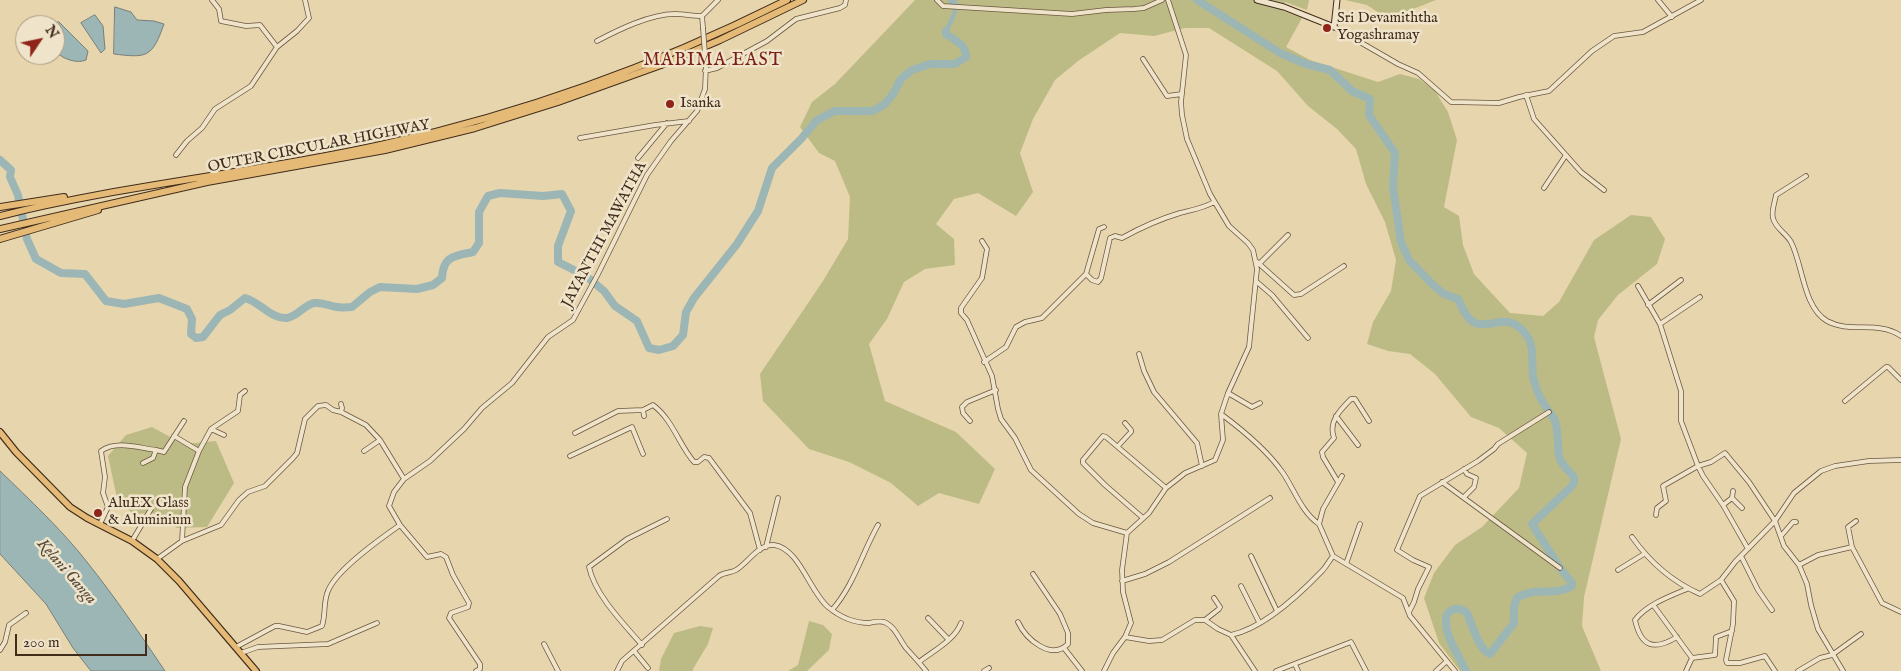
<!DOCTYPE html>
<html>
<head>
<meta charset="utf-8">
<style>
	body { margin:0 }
	#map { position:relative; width:1901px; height:671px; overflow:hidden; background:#e7d5ad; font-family:"IM FELL English",serif }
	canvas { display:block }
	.north { position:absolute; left:15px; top:15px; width:50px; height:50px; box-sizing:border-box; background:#efe4ca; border:1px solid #a99a84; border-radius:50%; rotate:56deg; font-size:14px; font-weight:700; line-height:20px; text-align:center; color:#412c1c }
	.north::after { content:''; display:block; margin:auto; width:18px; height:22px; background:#8f2418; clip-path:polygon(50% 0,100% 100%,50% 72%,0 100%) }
	.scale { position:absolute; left:15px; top:634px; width:132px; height:22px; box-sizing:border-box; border:2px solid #412c1c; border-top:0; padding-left:6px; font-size:15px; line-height:18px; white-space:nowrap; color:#412c1c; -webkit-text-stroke:4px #efe4ca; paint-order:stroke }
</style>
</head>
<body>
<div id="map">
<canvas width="1901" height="671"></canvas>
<div class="north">N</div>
<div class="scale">200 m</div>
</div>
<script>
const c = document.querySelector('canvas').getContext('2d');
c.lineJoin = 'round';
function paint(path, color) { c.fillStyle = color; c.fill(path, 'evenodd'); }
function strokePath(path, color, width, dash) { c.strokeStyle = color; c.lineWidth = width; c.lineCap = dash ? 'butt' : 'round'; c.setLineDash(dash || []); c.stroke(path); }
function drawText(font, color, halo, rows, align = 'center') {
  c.font = font + ' "IM FELL English",serif'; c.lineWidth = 5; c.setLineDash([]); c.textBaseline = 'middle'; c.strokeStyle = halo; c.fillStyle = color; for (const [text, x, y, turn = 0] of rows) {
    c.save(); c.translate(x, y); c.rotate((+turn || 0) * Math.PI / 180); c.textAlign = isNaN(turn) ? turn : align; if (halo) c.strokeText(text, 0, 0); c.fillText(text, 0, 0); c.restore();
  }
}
const green = new Path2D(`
	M915,0H1309L1307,10L1285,2L1283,11L1302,18L1286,47L1310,60L1378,82L1400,74L1419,79L1435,91L1448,112L1457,140L1444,207L1459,216L1463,245L1474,274L1510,313L1543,316L1559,302L1594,240L1631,215L1651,217L1665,239L1657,264L1618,295L1598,320L1594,337L1621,439L1584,597L1582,626L1601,671H1460L1439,643L1424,598L1434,573L1455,545L1482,527L1519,488L1527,453L1499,428L1471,417L1435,374L1410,354L1388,351L1367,344L1373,322L1391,291L1396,260L1385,222L1366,184L1356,149L1337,129L1308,106L1277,71L1209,28H1185L1154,36L1120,33L1078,61L1055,80L1033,119L1020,153L1033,192L1016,216L978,193L954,199L936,224L954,239L955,265L925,269L904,282L887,319L869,344L885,401L956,432L995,469L979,504L939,493L918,506L891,483L849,462L809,449L763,401L760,374L823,281L848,239L850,197L835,161L819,153L800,127L812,102L835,84Z
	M1345,0H1436L1388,19L1367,5Z
	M152,427L183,444L216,441L234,483L207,527L177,528L152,513L133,514L117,498L108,456L126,435Z
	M809,621L823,625L832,634L829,650L807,671H788L798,665Z
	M700,626L713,628L708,644L693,669V671H659L661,659L674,633Z`);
const water = new Path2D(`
	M115,7L131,12L137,20L154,21L164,24C152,58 147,58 114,54Z
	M95,15L103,26L105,49L101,53L81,23Z
	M59,22L88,51L86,60C77,64 63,59 56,52L55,53V25H49Z
	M0,471C29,499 63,531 87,562C115,597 140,634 165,671H91L73,648L46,604L0,554Z`);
const canal = new Path2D(`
	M946,31L953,17L955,11`);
const river = new Path2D(`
	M952,0L955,6
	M1197,0L1280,53L1306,64L1330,70L1352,91L1370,99L1369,115L1395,153L1393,187L1401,242L1409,260L1433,285L1444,294L1458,299C1462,307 1466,319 1475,323C1493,330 1508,309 1527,336C1535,347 1531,364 1533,377C1535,385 1538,395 1543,402C1546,409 1552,414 1555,421C1559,433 1557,444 1559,455C1560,464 1569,471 1574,477V483L1570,488L1532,524L1560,568L1572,583V586C1554,597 1536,586 1517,598L1514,606V623L1490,654C1479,651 1472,624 1467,613C1457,605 1445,609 1446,623C1447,640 1459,655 1466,671
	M0,160L11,170L10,177L18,195L27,239L36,259L61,273L85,274L106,301L124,304L159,298L187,309L192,319L191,334L196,338L203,337L220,315L230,310L245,298C260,302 271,319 287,318C297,317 304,305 314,303C323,302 329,306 337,307C342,308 347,307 352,307L370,292L380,287L417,289L433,285L442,278C443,256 454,256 473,252L479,243V212L488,196L500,193L543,196L562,194L571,211L558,246V262L586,276L604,291L615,306L637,321L649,348L659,350L673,346L683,335L686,312L694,298L737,244L758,211L772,168L801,139L817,120L835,111H873L885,104L893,94L901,79L912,70L930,64H955L966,57C967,45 954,40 946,34V31`);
const street = new Path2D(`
	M937,0L943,6L1072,14L1106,10L1134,9L1144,8L1162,0
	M1168,0L1186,55L1181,102L1182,115L1187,139L1210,194L1229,226L1248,243L1253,250L1257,269L1249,347L1228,393L1221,414C1244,431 1267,450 1283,473C1294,489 1302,513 1319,524L1333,556L1403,598L1410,616L1455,671
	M1658,0L1672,17
	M1334,27L1398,64L1418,73L1451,102L1499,103L1519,97L1549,91L1592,51L1614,36L1643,32L1701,0
	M703,28L702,16L718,0
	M597,41C618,30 650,14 675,14C684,14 692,16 702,16
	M277,47L297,31L309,18L305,0
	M1143,59L1167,96L1182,94
	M705,71L717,68L767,41L796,19L840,8L845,5L846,0
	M1526,95L1534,119L1581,172L1604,190
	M580,138L655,125L689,121
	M176,155L187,141L202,128L215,109L251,86L277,47L260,25L246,26L221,21L219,9L212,0
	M638,158L667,123
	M1806,176L1776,195C1775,202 1771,211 1773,218C1775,228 1786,233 1791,242C1803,265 1803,307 1827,321C1851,334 1877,320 1901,336
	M1544,188L1566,155
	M982,241L987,249L982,278L961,308V313L967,320L992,376L998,409L1001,419L1015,438L1031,470L1079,514L1093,523L1127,533
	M1256,261L1294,295L1301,294L1344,266
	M1259,264L1288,235
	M1086,274L1092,280L1098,282L1101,278L1110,238L1115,236L1122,238C1140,228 1160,219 1180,213C1192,210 1204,208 1214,202
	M1257,282L1272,295L1308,338
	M1648,305L1681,280
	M1660,324L1700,297
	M1139,354L1144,371L1154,392L1197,443L1202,466
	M984,362L1006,347L1016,327L1025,322L1042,318L1086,274L1099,229L1104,227
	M1228,393L1252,407L1260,403
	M1845,401L1886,367H1888L1901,380
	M341,404L342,408L341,412L366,425L380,440
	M644,416L643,410L653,405C673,420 679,445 694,462H698L704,457L709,458L750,513L760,550
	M1336,416L1358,445
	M970,421L963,413L962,407L967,402L996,390
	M211,429L224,435
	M575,433L618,411L643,410
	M174,436L199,451L211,429L238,411L240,395L245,391
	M1118,446L1131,432V430L1125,423
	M364,451L380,440L404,479
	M570,456L632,427L643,454
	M143,463L153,458L156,450L164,452L184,421
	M1338,482L1323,457L1322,452L1334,438C1328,422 1340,410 1351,399H1355L1369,421
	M1442,482L1560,568
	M1464,497L1474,487L1476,478L1467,474L1464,469
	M1732,498L1742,508
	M1723,505L1732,498L1733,491
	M1656,515L1657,508L1666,501L1663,486L1698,466L1703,476L1723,505L1748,549
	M1143,518L1105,485L1083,463V460L1103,436L1106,437L1166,488
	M100,524L108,507L103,493L105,477L101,451C116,440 139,448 156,450
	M1319,524L1323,509L1342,476
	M400,525L427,557L441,554L446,557L453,575L469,603L468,607L451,613L449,618L480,664V669L476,671
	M1781,536L1793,522H1796
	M1632,537C1649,561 1673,582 1700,594L1721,580L1735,562L1775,521L1749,482L1725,453L1711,462L1698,466L1681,421V391L1660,324L1638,286
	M132,541L151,509
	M182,541L221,525L239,500L248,492L265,486L293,458L297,453L305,419L318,406L326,405L333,410L341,412
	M766,547L778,498
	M1852,547L1848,527L1856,521
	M1251,556L1277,611
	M1741,556L1758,590L1772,610
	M157,559L182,541L185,487L199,451
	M1346,564L1360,524
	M1799,565L1818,555L1852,547L1882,603L1901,612
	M1618,570L1644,554
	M1721,580L1734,601L1733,624L1726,660L1727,663H1740L1765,656L1775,671
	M1122,581L1145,574L1169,562L1270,498
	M1241,586L1259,622
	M1654,606L1692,658
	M832,610C854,585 862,553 878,525
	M1409,612L1414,602L1418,589L1429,567L1413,560L1397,550L1420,496L1478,461L1494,449L1498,444L1549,412
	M928,618L948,639
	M1205,620L1218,629L1231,635C1264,628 1299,595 1322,571C1326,567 1329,561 1333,556
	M1018,622C1026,639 1051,661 1068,644V633L1060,614L1033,574
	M1231,635L1255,671
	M1125,637L1149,641L1162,640L1195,620H1205L1219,609L1220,607L1214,598
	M1677,637C1654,651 1641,647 1635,620C1646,605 1670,596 1687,589
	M544,644L558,671
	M642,645C623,623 595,595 589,567L627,539L667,519
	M236,647L275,626H279L307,632L322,626C326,614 323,602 328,591C336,570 380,539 400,525L389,506L394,492L404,479L430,461L464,429L482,408L512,383L548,337L573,320L598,274L647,175L671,141L697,111L705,89L706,67
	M1064,648L1082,671
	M0,650L5,642L9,625L26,613
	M634,651L648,668
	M241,653L258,647L328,644L377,623
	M1692,658L1715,655L1716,637L1732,631
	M919,662C933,651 955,640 961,623
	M1295,664L1298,671
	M617,671L622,661L719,576C724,572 731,573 736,570C748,563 758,544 774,545C799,548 810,592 828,607C840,617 853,623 869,623C874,622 880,621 884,622C895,626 899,639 906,648C913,656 920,663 926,671
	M984,671L989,668
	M1104,671L1113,653L1125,637L1131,623L1123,592L1122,570L1127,533L1149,513L1166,488L1175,481L1185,473L1215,460L1223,440L1221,414
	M1276,671L1351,642L1366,671
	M1436,671L1447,661
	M1686,671L1692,658
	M1798,671L1820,658L1832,655L1861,634
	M1843,671L1818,629L1811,605L1807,584L1799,565L1784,546L1775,521L1794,493L1821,471L1835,466L1869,461L1901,460`);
const secondary = new Path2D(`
	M1257,0L1284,7L1334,27L1337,0`);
const primary = new Path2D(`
	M0,432L16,452L70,507L87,518L132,541L157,559L179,581L256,671`);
const highway = new Path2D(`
	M0,207L64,197
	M0,216C127,184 257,173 385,144C524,113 660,64 787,0
	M0,229L207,182L385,150L475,128L558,102L661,65L720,40L803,0
	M0,239L98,210`);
const streetBridge = new Path2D(`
	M703,28L706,67`);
const markers = [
	[1327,28,5,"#8f2418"],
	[670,104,5,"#8f2418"],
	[98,513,5,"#8f2418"]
];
const poiNames = [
	["Sri Devamiththa",1337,19],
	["Yogashramay",1337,36],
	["Isanka",680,104],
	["AluEX Glass",108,504],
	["& Aluminium",108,521]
];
const streetNames = [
	["OUTER CIRCULAR HIGHWAY",319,147,-11],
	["JAYANTHI MAWATHA",605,235,-62]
];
const waterNames = [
	["Kelani Ganga",66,572,49]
];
const quarterNames = [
	["MABIMA EAST",713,61]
];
paint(green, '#bdbb85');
paint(water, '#9bb6b5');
strokePath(water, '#777f78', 1);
strokePath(canal, '#9bb6b5', 4.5);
strokePath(river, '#9bb6b5', 8);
strokePath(street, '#6a5640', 5.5);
strokePath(secondary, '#412c1c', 7);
strokePath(primary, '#412c1c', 8);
strokePath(highway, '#412c1c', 8);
strokePath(street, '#efe4ca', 4);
strokePath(secondary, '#efe4ca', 5);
strokePath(primary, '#e4ba76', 5.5);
strokePath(highway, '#e4ba76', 6);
strokePath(streetBridge, '#6a5640', 5.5, []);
strokePath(streetBridge, '#efe4ca', 4);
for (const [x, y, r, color] of markers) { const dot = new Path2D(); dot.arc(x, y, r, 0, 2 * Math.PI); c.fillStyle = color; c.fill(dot); strokePath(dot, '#efe4ca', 2); }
drawText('15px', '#412c1c', '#efe4ca', poiNames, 'left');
drawText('15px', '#412c1c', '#efe4ca', streetNames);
drawText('italic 16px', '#53483b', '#efe4ca', waterNames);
c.letterSpacing = '1px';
drawText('18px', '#7a1f14', '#efe4ca', quarterNames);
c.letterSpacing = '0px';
</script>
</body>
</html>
